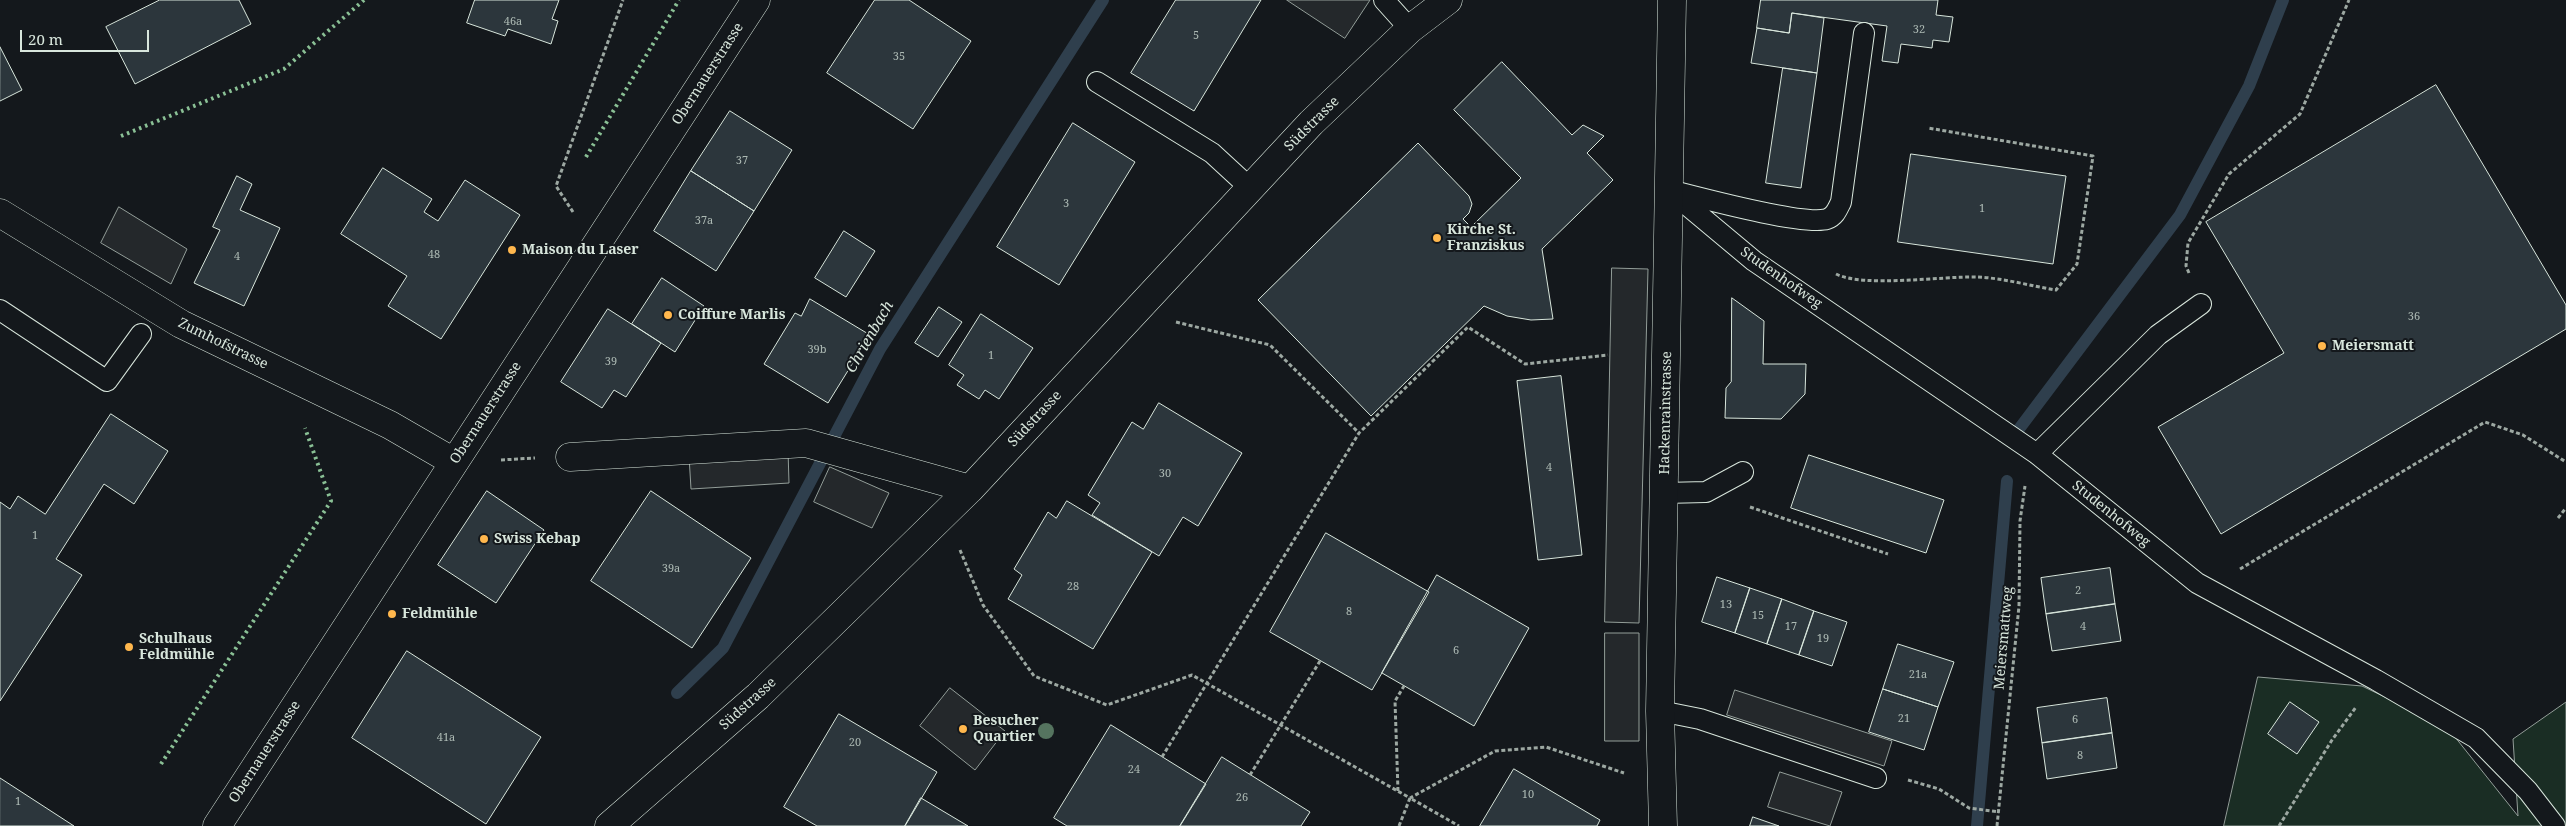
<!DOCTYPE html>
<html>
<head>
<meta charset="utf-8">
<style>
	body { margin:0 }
	#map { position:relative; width:2566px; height:826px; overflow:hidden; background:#14181c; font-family:"Noto Serif",serif }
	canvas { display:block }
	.scale { position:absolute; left:20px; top:30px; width:129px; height:22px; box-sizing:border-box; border:2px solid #d8e6dc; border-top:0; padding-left:6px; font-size:15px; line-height:18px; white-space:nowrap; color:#d8e6dc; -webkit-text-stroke:4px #14181c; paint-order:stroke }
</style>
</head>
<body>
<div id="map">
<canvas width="2566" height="826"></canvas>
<div class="scale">20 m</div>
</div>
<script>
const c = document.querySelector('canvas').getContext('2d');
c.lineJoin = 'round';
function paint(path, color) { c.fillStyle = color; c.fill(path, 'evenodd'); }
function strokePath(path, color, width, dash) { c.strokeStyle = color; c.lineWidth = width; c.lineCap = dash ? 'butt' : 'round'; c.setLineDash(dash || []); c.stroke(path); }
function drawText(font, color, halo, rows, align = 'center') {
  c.font = font + ' "Noto Serif",serif'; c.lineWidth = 4; c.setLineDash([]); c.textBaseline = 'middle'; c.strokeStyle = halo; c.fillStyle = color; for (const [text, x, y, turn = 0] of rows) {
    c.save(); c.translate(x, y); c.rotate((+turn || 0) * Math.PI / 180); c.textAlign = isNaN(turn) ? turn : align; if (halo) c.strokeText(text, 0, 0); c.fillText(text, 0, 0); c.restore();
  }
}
const green = new Path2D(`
	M2258,677L2362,686L2447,727L2518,816L2513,739L2566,702V826H2224Z`);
const parking = new Path2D(`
	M1287,0H1370L1345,38Z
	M119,207L187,249L171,284L101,243Z
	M1612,268L1648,269L1639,623L1605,622Z
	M788,450L789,483L691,489L689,456Z
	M830,467L889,493L872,528L814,502Z
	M1605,633H1639V741H1605Z
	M950,688L1005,731L975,770L920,726Z
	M1735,690L1892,741L1884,766L1727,715Z
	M1780,772L1842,792L1830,826L1768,807Z`);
const stream = new Path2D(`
	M2016,433L2180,215L2249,86L2283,0
	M677,693L723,648L880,349L1103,0
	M1977,826L2007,481`);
const building = new Path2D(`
	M160,0H239L251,24L135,84L106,27Z
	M475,0H559L552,19L558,21L551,44L508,29L505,36L467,23Z
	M875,0H909L971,41L913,129L827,73Z
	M1176,0H1261L1194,111L1131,73Z
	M1761,0H1938L1936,15L1953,17L1949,42L1933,40L1932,48L1901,44L1898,63L1882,61L1887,26L1792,13L1789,33L1757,28Z
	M1792,13L1824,18L1817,73L1751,63L1757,28L1789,33Z
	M0,47L22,90L0,101Z
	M1502,62L1572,135L1583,125L1604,136L1587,153L1613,180L1542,249L1553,319L1531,320L1507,316L1484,306L1371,416L1258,300L1418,143L1469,196L1472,204L1469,213L1463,219L1471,227L1521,178L1454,110Z
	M1783,68L1817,73L1801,188L1766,183Z
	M2436,85L2566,305V329L2221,534L2158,427L2284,353L2206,222Z
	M730,111L792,150L754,211L691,171Z
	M1073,123L1135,162L1059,285L997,247Z
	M1911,154L2066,176L2053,264L1898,242Z
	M383,168L432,199L424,212L438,221L465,180L520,215L441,339L388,306L407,276L341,234Z
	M691,171L754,211L716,271L654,231Z
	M237,176L252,184L240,210L280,228L244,306L194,283L220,230L213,227Z
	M844,231L875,251L846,297L815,278Z
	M662,278L704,306L675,352L632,324Z
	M1732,298L1764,321L1763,364H1806L1805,394L1781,419L1725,418L1726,388L1731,382Z
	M810,299L870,335L828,403L764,364L795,313L801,316Z
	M939,307L962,322L938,357L915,343Z
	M608,309L661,343L626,397L614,390L602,408L561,382Z
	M981,314L1033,348L999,399L985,390L979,399L957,385L964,375L949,365Z
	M1561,376L1582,555L1538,560L1517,381Z
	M1159,403L1242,453L1198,526L1183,517L1159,556L1092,515L1100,503L1088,495L1132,422L1143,429Z
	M111,414L168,451L134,504L104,484L56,559L82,575L0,701V502L10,509L18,496L45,514Z
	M1809,455L1944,500L1926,553L1791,508Z
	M487,491L544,530L496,603L438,565Z
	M651,491L751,558L692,648L591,581Z
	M1067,501L1152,552L1093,649L1008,599L1022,575L1014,569L1048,512L1056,518Z
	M1326,533L1429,592L1372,690L1270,632Z
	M2110,568L2115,604L2046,614L2041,578Z
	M1437,575L1529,628L1474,726L1382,673Z
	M1717,577L1750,588L1735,633L1702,622Z
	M1750,588L1782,599L1767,644L1735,633Z
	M1782,599L1814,611L1799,655L1767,644Z
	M2115,604L2121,641L2052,651L2046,614Z
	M1814,611L1847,622L1832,666L1799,655Z
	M1898,644L1954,662L1938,707L1883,689Z
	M407,651L541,737L486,824L352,738Z
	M1883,689L1938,707L1924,750L1869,732Z
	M2107,698L2112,733L2042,743L2037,708Z
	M2290,702L2319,722L2297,754L2268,734Z
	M839,714L937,772L905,826H817L784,807Z
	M1111,725L1206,784L1180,826H1067L1054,818Z
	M2112,733L2117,768L2047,779L2042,743Z
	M1222,757L1310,812L1301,826H1180Z
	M1514,769L1600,820L1597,826H1480Z
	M0,778L74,826H0Z
	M921,798L968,826H905Z
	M1753,817L1779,826H1750Z`);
const path = new Path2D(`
	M573,212L556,186L623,0
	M2189,273L2186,266L2188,243L2229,174L2300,114L2349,0
	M1836,274C1864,288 1942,276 1977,277C2003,278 2031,286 2056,290L2077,264L2093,156L1928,128
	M1176,322L1270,345L1359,433
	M501,460L535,458
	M1750,507L1888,554
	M2558,518L2566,508
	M960,550L983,605L1034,676L1107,705L1192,675L1410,798L1495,751L1546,747L1624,773
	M2240,569L2485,422L2523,435L2566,462
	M1162,757L1359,433L1468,327L1525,364L1608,355
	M1250,775L1320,661
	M1908,780L1939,789L1969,808L1999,812
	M1398,791L1395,701L1404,686
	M1399,826L1410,798L1459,826
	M1997,826L2019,606L2020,521L2025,486
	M2279,826L2332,740L2356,707`);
const lane = new Path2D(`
	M1384,0L1410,29
	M1097,82L1212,153L1250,188
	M1669,190L1754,261L2037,454L2197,583L2376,680L2476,738L2528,791L2555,826
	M1673,191C1701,198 1804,226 1827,219C1835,216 1837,210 1841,202L1864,33
	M0,310L107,381L141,334
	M2037,454L2158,335L2201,304
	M1664,493L1706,492L1743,472
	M1660,711L1700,719L1876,778`);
const street = new Path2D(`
	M570,457L806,443L970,489
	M609,826L758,696L970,489L1311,123L1410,29L1448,0
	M1663,826L1660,711L1672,0`);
const secondary = new Path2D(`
	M0,213L181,324L390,425L454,462`);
const primary = new Path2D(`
	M217,826L756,0`);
const hedge = new Path2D(`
	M121,136L284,69L364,0
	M586,157L679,0
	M161,764L331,501L305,428`);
const trees = [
	[1046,731]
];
const markers = [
	[1437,238,5,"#ffb74d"],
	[512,250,5,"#ffb74d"],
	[668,315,5,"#ffb74d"],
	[2322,346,5,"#ffb74d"],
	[484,539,5,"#ffb74d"],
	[392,614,5,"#ffb74d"],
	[129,647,5,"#ffb74d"],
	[963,729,5,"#ffb74d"]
];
const numberNames = [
	["46a",513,22],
	["32",1919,30],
	["5",1196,36],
	["35",899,57],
	["37",742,161],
	["3",1066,204],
	["1",1982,209],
	["37a",704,221],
	["48",434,255],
	["4",237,257],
	["36",2414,317],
	["39b",817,350],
	["1",991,356],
	["39",611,362],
	["4",1549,468],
	["30",1165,474],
	["1",35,536],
	["39a",671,569],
	["28",1073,587],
	["2",2078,591],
	["13",1726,605],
	["8",1349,612],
	["15",1758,616],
	["17",1791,627],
	["4",2083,627],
	["19",1823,639],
	["6",1456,651],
	["21a",1918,675],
	["21",1904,719],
	["6",2075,720],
	["41a",446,738],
	["20",855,743],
	["8",2080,756],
	["24",1134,770],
	["10",1528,795],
	["26",1242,798],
	["1",18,802]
];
const streetNames = [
	["Obernauerstrasse",708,74,-57],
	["Südstrasse",1312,124,-45],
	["Studenhofweg",1781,278,35],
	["Zumhofstrasse",223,344,26],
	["Obernauerstrasse",486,413,-57],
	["Hackenrainstrasse",1666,413,-89],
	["Südstrasse",1035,419,-47],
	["Studenhofweg",2111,514,39],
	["Meiersmattweg",2004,638,-85],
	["Südstrasse",748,704,-42],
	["Obernauerstrasse",265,752,-57]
];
const poiNames = [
	["Kirche St.",1447,230],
	["Franziskus",1447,246],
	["Maison du Laser",522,250],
	["Coiffure Marlis",678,315],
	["Meiersmatt",2332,346],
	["Swiss Kebap",494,539],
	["Feldmühle",402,614],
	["Schulhaus",139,639],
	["Feldmühle",139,655],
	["Besucher",973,721],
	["Quartier",973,737]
];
const waterNames = [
	["Chrienbach",870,337,-60]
];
paint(green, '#1a2d24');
strokePath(green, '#939e99', 1);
paint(parking, '#24282b');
strokePath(parking, '#939e99', 1);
strokePath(stream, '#2f3f4d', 12);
paint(building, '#2c363c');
strokePath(building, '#d8e6dc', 1);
strokePath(lane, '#d8e6dc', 22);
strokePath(street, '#d8e6dc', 29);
strokePath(secondary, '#d8e6dc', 29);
strokePath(primary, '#d8e6dc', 29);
strokePath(path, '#9da8a2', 3, [4, 2.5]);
strokePath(lane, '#14181c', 20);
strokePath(street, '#14181c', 28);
strokePath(secondary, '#14181c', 28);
strokePath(primary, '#14181c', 28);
strokePath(hedge, '#8ac095', 4, [2.5, 4]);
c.fillStyle = '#55745f';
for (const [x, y] of trees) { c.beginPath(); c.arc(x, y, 8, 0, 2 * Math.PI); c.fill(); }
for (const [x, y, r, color] of markers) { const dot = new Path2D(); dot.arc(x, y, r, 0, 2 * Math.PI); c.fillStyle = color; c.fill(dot); strokePath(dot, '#14181c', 2); }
drawText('11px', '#adbab4', null, numberNames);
drawText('14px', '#d8e6dc', '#14181c', streetNames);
drawText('bold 14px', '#d8e6dc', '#14181c', poiNames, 'left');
drawText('italic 15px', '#d8e6dc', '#14181c', waterNames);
</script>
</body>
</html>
